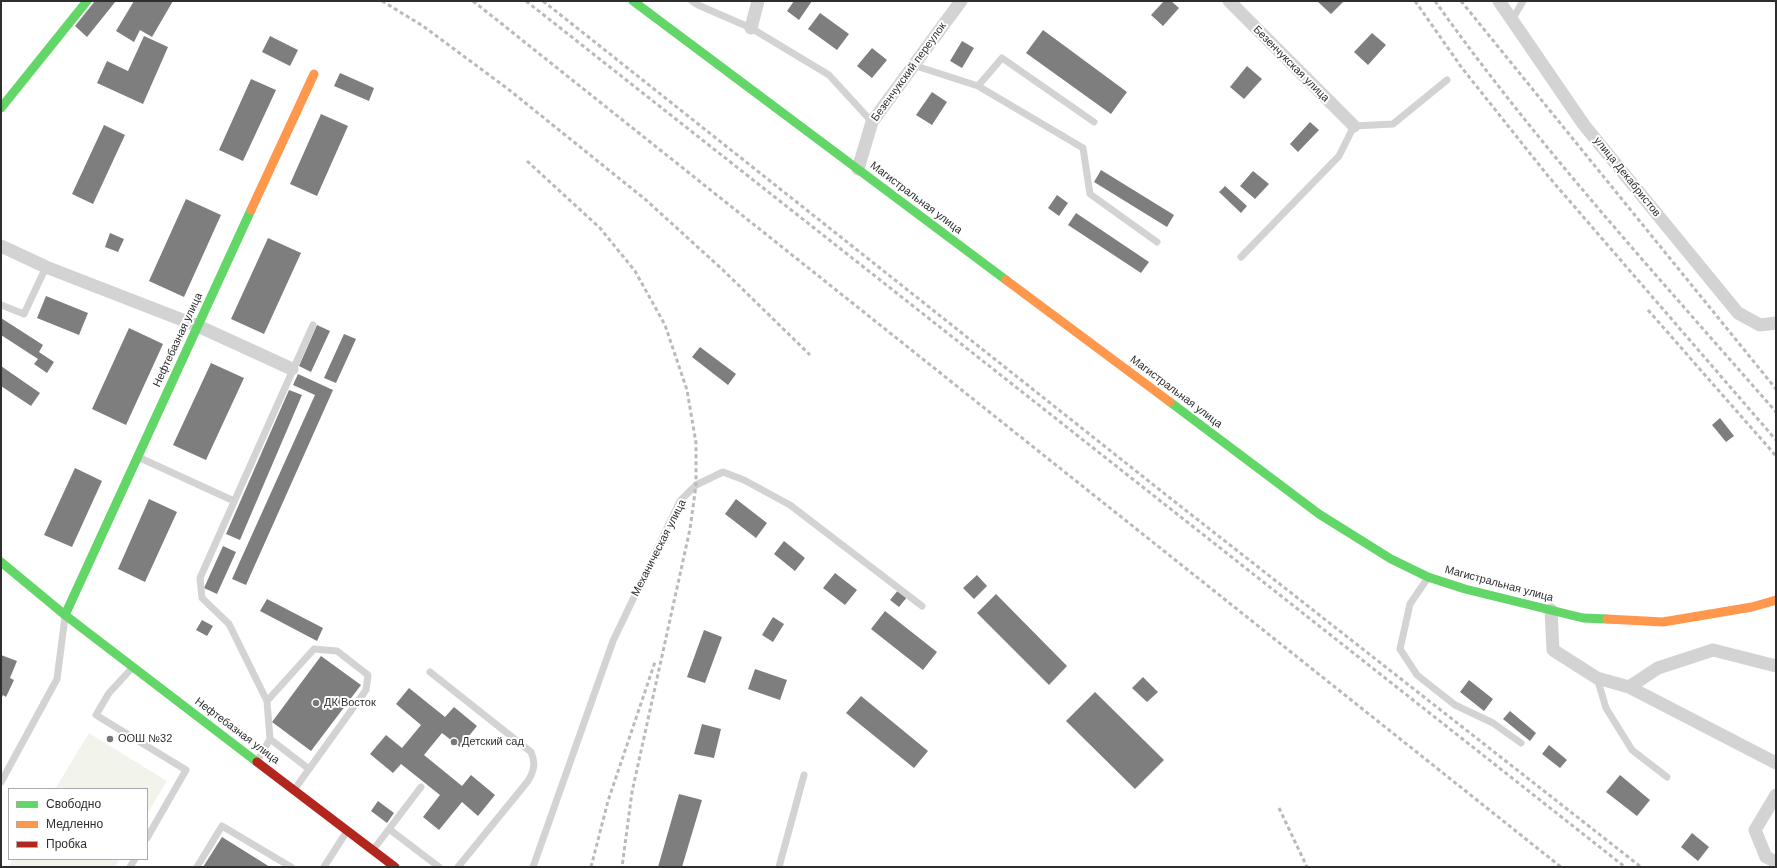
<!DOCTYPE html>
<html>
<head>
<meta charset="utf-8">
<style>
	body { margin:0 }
	#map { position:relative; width:1777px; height:868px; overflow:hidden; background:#fff; font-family:Helvetica,sans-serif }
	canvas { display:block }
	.frame { position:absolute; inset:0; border:2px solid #2e2e2e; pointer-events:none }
	.legend { position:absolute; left:8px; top:788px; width:140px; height:72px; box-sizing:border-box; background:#fff; border:1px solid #ababab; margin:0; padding:5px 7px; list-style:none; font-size:12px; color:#2e2e2e }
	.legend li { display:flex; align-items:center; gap:8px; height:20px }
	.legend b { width:20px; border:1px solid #ababab }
</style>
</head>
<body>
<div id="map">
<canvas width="1777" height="868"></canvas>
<div class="frame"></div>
<ul class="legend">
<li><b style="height:5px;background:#63d668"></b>Свободно</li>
<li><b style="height:5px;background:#ff974d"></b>Медленно</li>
<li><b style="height:5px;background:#b3261e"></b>Пробка</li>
</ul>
</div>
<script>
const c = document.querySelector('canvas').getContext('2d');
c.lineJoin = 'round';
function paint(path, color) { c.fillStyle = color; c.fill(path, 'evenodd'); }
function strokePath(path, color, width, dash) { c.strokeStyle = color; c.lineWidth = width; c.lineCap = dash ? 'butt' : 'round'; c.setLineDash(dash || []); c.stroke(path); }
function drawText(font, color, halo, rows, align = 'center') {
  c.font = font + ' Helvetica,sans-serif'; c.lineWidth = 4; c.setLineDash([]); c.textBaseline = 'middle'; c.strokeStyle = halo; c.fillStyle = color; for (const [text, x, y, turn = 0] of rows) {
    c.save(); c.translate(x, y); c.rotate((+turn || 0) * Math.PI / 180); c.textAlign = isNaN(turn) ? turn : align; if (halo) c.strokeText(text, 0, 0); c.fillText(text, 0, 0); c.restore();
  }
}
const green = new Path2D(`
	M89,733L167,781L147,814V789H55Z
	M13,859H120L115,867H8Z`);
const building = new Path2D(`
	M95,1H116L87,37L75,26Z
	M134,1H173L152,37L140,30L134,42L116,31Z
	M794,1H812L799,20L787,11Z
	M1164,1H1171L1179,8L1163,26L1151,15Z
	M1317,1H1344L1331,14Z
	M820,13L849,34L837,50L808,29Z
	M1043,30L1127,92L1111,114L1026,53Z
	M1372,33L1386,45L1368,65L1354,52Z
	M144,36L168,47L143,104L97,83L107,61L128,71Z
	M270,36L298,50L290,66L262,52Z
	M962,41L974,48L962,68L950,61Z
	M872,48L887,60L872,78L857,66Z
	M1247,66L1262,79L1244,99L1230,87Z
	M340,73L374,88L369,101L334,86Z
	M251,79L276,90L243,161L219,150Z
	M932,92L947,102L932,125L916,115Z
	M321,114L348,126L317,196L290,184Z
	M1310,122L1319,130L1298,152L1290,144Z
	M104,125L125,135L93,204L72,194Z
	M1101,170L1174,215L1167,227L1094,182Z
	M1253,171L1269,184L1255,199L1240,186Z
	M1225,186L1247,206L1241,213L1219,192Z
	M1057,195L1068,203L1059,216L1048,208Z
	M186,199L221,215L184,297L149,281Z
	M1076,213L1149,262L1141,273L1068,225Z
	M110,233L124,239L118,252L105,247Z
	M268,238L301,253L264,334L231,319Z
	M46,296L88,313L79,335L37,318Z
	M1,318L43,345L39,352L54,362L47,373L34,364L38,359L1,335Z
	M317,325L330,331L311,372L299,366Z
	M129,328L163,344L126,425L92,409Z
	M344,334L356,339L336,383L324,378Z
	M700,347L736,374L728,385L692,357Z
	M211,363L244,378L206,460L173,445Z
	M1,366L40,393L31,406L1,386Z
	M298,374L333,390L246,585L232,579L315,395L293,385Z
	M289,390L302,395L240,540L226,534Z
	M1720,418L1734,436L1726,442L1712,425Z
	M75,468L102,481L72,547L44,535Z
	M149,499L177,512L145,582L118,569Z
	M736,499L767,523L756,538L725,514Z
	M784,541L805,558L795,571L774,554Z
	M223,546L236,552L217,594L204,588Z
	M835,573L857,590L845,605L823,588Z
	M977,575L987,586L974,599L963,588Z
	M899,589L908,596L899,607L890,600Z
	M996,594L1067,666L1049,685L977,613Z
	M267,599L323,628L317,641L260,611Z
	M885,611L937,652L923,670L871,629Z
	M773,617L784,624L773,642L762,635Z
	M202,620L213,626L207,636L196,630Z
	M704,630L722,637L705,683L687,677Z
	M1,655L17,661L10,678L14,680L6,697L3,695L1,699Z
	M321,656L361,685L311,751L272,722Z
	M755,669L787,680L780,700L748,689Z
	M1143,677L1158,692L1147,702L1132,688Z
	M1469,680L1493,699L1484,711L1460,692Z
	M409,688L445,717L454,707L477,726L460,747L442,733L424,755L462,786L471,775L495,795L478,816L462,802L439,830L423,817L440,795L401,764L393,773L370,754L386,735L402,748L421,725L396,704Z
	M1095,692L1164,760L1135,789L1066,721Z
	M861,696L928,751L914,768L846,713Z
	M1510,711L1536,733L1530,741L1503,719Z
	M702,724L721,729L714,758L694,754Z
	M1549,745L1567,760L1560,768L1542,754Z
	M1620,775L1650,800L1637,816L1606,792Z
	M679,794L702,800L682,867H658Z
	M378,801L394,813L387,823L371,811Z
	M1692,833L1709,847L1698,861L1681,847Z
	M222,837L270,867H203Z`);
const lane = new Path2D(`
	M692,1L698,5L751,28L829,75L872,122
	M1512,20L1523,1
	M913,65L978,86L1083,148L1090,194L1157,242
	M978,86L1002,58L1094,122
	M1241,257L1339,156L1354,126L1393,124L1447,80
	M1,305L24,314L46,267
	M138,457L234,501
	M1427,579L1410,604L1400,649L1417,675L1455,705L1493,723L1521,743
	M133,667L109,693L96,715L186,770L147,838
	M430,672L531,752C536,763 534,771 528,781L458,867
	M1597,678L1606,708L1632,750L1667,777
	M267,701L314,649L337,651L368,675L366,690L294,790
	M270,739L309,769
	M257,761L270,739L267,701L229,624L202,598L200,578L313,325
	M1,782L57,679L65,617
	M389,829L439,867
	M373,850L421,787
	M130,867L135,859
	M197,867L222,826L291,867
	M324,867L347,831
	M533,867L613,641L680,501L696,485L723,472L744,480L790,505L922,606
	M779,867L804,775`);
const street = new Path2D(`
	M1229,1L1354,126
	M1499,1L1584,125L1738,313L1760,325L1776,323
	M751,28L758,1
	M858,169L872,122L961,1
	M1,246L46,267L198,326L292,369
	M1551,610L1553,650L1597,678L1629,687L1776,763
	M1629,687L1658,668L1713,650L1776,666
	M1776,795L1755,830L1766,857L1776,862`);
const fast = new Path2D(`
	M633,1L1006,280
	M1,108L87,1
	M1170,402L1319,514L1391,559L1428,577L1465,589L1583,618L1607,619
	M1,562L65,615L257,762
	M65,615L251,210`);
const slow = new Path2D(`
	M251,210L314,74
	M1006,280L1170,402
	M1607,619L1663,622L1752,607L1776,600`);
const jam = new Path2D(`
	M257,762L395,867`);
const rail = new Path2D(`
	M382,1L423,26L508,89L646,200L724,271L810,355
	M473,1L1561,867
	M526,1L1625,867
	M543,1L1170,498L1641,867
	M1415,1L1462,68L1548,176L1776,440
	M1435,1C1538,146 1659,278 1776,412
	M1461,1L1776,389
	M527,161L600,228L635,271L665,325L687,390L696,443V485L690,529L632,792L622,867
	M1648,310L1776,456
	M1279,808L1307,867
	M591,867L608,801L655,662`);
const markers = [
	[316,703,4,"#777"],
	[110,739,4,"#777"],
	[454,742,4,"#777"]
];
const streetNames = [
	["Безенчукская улица",1291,64,45],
	["Безенчукский переулок",909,72,-54],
	["улица Декабристов",1627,177,51],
	["Магистральная улица",916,198,37],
	["Нефтебазная улица",178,340,-65],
	["Магистральная улица",1176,392,37],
	["Механическая улица",659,548,-63],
	["Магистральная улица",1499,584,15],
	["Нефтебазная улица",237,731,37]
];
const poiNames = [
	["ДК Восток",324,703],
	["ООШ №32",118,739],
	["Детский сад",462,742]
];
paint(green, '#f2f4eb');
paint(building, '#7e7e7e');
strokePath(lane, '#d3d3d3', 7);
strokePath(street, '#d3d3d3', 13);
strokePath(fast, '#63d668', 9);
strokePath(slow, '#ff974d', 9);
strokePath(jam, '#b3261e', 9);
strokePath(rail, '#bababa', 3, [4, 3]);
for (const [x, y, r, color] of markers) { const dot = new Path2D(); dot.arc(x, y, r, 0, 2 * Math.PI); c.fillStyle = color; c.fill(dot); strokePath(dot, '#fff', 1.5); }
drawText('11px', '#2e2e2e', '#fff', streetNames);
drawText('11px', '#2e2e2e', '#fff', poiNames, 'left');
</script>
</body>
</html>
